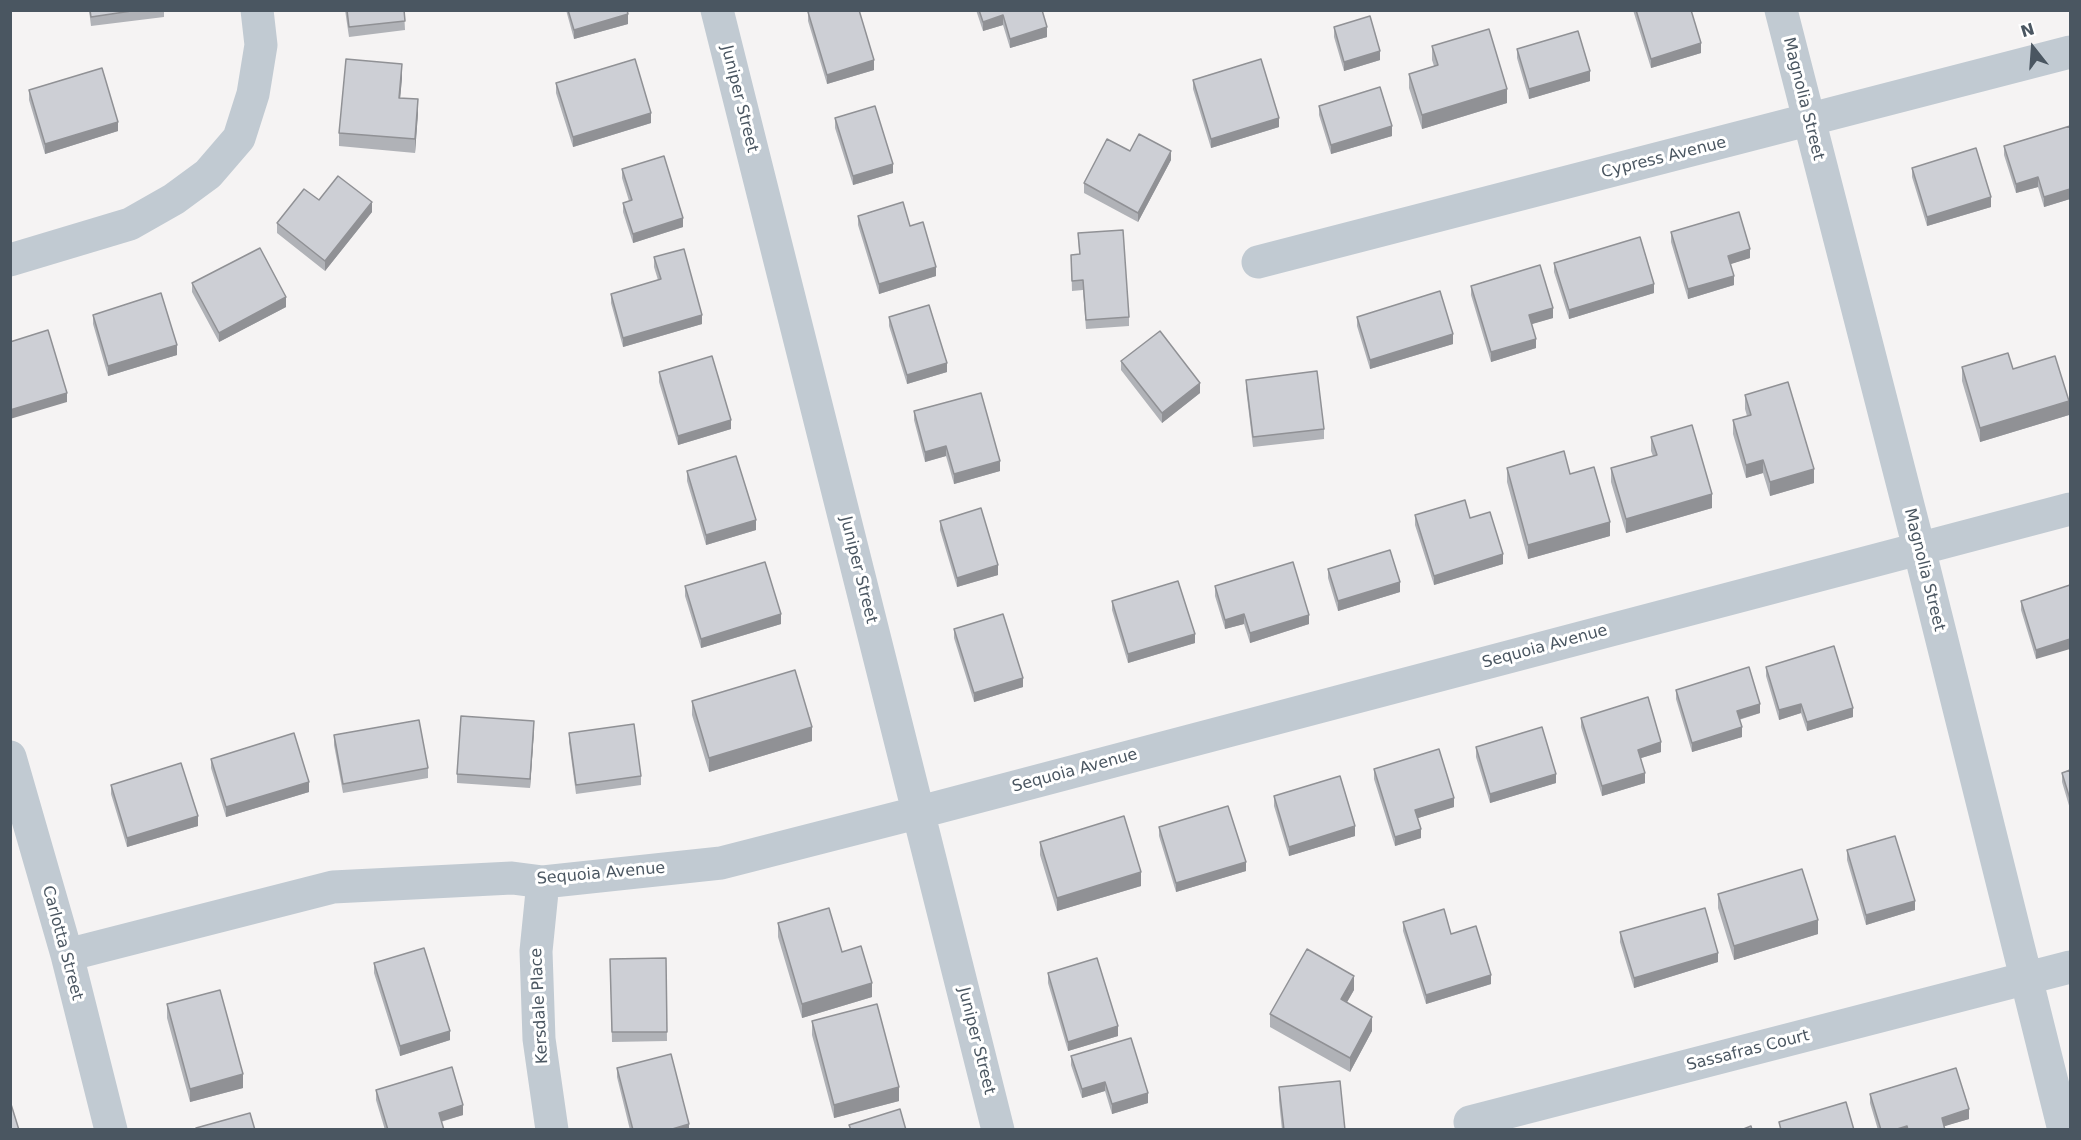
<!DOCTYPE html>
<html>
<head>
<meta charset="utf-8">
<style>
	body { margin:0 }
	#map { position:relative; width:2081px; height:1140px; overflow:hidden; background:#f5f3f3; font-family:"DejaVu Sans",sans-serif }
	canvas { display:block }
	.frame { position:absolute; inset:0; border:12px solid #4a5661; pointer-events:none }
	.north { position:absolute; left:2003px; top:18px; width:60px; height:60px; -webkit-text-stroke:4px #fff; paint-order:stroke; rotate:343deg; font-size:16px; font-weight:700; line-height:24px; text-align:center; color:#4a5661 }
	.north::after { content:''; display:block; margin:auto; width:21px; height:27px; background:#4a5661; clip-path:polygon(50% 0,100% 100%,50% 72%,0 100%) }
</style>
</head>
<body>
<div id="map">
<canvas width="2081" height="1140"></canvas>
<div class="frame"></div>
<div class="north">N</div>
</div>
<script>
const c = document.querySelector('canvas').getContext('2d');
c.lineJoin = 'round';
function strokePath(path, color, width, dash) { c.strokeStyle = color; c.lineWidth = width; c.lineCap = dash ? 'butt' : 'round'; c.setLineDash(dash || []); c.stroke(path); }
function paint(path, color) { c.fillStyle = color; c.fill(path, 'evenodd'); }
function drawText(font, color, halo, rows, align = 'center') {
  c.font = font + ' "DejaVu Sans",sans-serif'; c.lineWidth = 6; c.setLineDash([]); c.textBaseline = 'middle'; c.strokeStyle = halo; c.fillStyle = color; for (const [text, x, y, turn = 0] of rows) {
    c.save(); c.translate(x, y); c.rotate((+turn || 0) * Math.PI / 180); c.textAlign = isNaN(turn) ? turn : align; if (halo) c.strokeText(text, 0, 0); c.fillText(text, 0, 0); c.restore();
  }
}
const minor = new Path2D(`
	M717,10L998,1130
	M1781,10L1919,548L2064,1130
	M10,260L130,224L174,199L208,174L239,138L253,94L261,45L257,10
	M1258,262L2070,52
	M10,757L67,955L111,1130
	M543,882L536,951L539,1039L552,1130
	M67,955L333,887L512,878L543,882L721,863L920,812L2070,509
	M1470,1122L2070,967`);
const wall = new Path2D(`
	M89,10H164V17L91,26Z
	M345,10H404L405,30L349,37Z
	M566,10H627L628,24L574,39Z
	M976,10H1042L1047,37L1010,48L1003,25L983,31Z
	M1633,10H1691L1701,53L1651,68Z
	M808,12L874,70L827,84L808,21Z
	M1334,27L1380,60L1344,71L1334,37Z
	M1432,46L1507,103L1422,129L1409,88V74L1434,66L1432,60Z
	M1517,49L1590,81L1529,99L1517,58Z
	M402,78L400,98L418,113L415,153L339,146V133Z
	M1193,80L1279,127L1211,148L1193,89Z
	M556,83L651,123L573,147L556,93Z
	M29,90L118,131L45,154L29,100Z
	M1319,106L1392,136L1331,154L1319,115Z
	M835,118L893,173L853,185L835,128Z
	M2070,126V199L2044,207L2038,187L2016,193L2004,155V146Z
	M1130,151L1171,160L1138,222L1084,193V183Z
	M1912,168L1991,207L1927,226L1912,177Z
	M622,169L683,227L633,243L623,212V203L629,201L622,178Z
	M319,200L372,212L325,271L277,233V223Z
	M858,216L910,226L936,276L879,294L858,225Z
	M1671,232L1750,258L1730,264L1734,285L1688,299L1671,242Z
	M1078,233L1129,317V326L1086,329L1083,290L1072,291L1071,255L1079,254Z
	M654,257L702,324L623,347L611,303V294L658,280L654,267Z
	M1554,263L1654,293L1569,319L1554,272Z
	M192,283L286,307L219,342L192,292Z
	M1471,286L1553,318L1531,324L1536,348L1491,362L1471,295Z
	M93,315L177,355L108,376L93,324Z
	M889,317L947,372L907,384L889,326Z
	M1357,317L1453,344L1370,369L1357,326Z
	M1121,361L1200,393L1162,423L1121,370Z
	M1962,367L2013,369L2069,415L1980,442L1962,381Z
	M659,372L731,429L678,445L659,382Z
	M1246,380L1324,429V439L1253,447L1246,389Z
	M1745,395L1814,483L1770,496L1763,473L1746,478L1733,434V420L1747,416L1745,409Z
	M914,411L1000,471L954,484L946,456L925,462L914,420Z
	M1651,437L1712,508L1626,533L1611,482V468L1653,456L1651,451Z
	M1507,468L1570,474L1610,536L1528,559L1507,482Z
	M687,471L756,530L706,545L687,481Z
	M1415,515L1470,518L1503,564L1434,585L1415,525Z
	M940,521L998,575L957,587L940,530Z
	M1328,569L1400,592L1338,611L1328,578Z
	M2070,585L2036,659L2021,610V601Z
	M685,586L781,624L701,648L685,596Z
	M1215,586L1309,624L1250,643L1244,624L1225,629L1215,596Z
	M1112,601L1195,643L1128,663L1112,610Z
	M954,629L1023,687L974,702L954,638Z
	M1766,667L1853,717L1807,731L1801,713L1779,720L1766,676Z
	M1676,690L1760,713L1739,720L1742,737L1692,752L1676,699Z
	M692,701L812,741L709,772L692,715Z
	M1581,718L1661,752L1641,758L1645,783L1602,796L1581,727Z
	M534,730L530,788L457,783V774Z
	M569,733L641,776V785L576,794L569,742Z
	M334,735L428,768V778L343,793L334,745Z
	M1476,747L1556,783L1490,803L1476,757Z
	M211,759L309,792L226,817L211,768Z
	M1374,769L1454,807L1418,818L1421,838L1395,846L1374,779Z
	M2070,770V809L2062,782V773Z
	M111,785L198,826L127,847L111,794Z
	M1274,796L1355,836L1289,856L1274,806Z
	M1159,827L1246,871L1176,892L1159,836Z
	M1040,842L1141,886L1057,911L1040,855Z
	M1847,850L1915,910L1866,925L1847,860Z
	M1718,894L1818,934L1734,960L1718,908Z
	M1403,922L1451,934L1491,984L1426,1004L1403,931Z
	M778,923L842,952L872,997L802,1018L778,937Z
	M1620,932L1718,962L1634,988L1620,942Z
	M666,958L667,1041L612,1042L610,959Z
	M374,963L450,1040L400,1056L374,973Z
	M1048,973L1118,1036L1068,1051L1048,983Z
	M1354,990L1346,1003L1372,1031L1350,1072L1270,1027V1014Z
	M167,1004L243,1088L190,1102L167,1018Z
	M812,1021L899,1101L834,1118L812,1035Z
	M1071,1056L1148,1103L1112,1114L1105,1091L1082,1098L1071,1065Z
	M617,1068L689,1130H630L617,1077Z
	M1279,1087L1345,1130H1282L1279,1101Z
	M376,1090L463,1115L441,1122L444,1130H385L376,1100Z
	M1870,1094L1969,1119L1944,1126L1945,1130H1878L1870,1103Z`);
const shadedWall = new Path2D(`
	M628,14V24L574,39V30Z
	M1003,15V25L983,31V22Z
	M1047,27V37L1010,48V39Z
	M1701,43V53L1651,68V59Z
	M1380,51V60L1344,71V62Z
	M874,60V70L827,84V75Z
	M402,64V78L399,111V98Z
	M1590,71V81L1529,99V89Z
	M1507,89V103L1422,129V115Z
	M418,99V113L415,153V139Z
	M651,113V123L573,147V137Z
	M1279,118V127L1211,148V139Z
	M118,122V131L45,154V144Z
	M1392,126V136L1331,154V145Z
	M1171,151V160L1138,222V213Z
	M893,164V173L853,185V176Z
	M2038,177V187L2016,193V184Z
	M2070,189V199L2044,207V197Z
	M1991,197V207L1927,226V217Z
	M372,202V212L325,271V261Z
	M683,218V227L633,243V234Z
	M1750,249V258L1728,265V256Z
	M936,267V276L879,294V284Z
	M1734,276V285L1688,299V289Z
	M1654,284V293L1569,319V310Z
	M286,297V307L219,342V333Z
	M1553,308V318L1529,325V315Z
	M702,315V324L623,347V338Z
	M1453,334V344L1370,369V360Z
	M1536,339V348L1491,362V352Z
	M177,345V355L108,376V366Z
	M947,363V372L907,384V375Z
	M1200,383V393L1162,423V413Z
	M67,393V402L10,419V410Z
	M2069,401V415L1980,442V428Z
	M731,420V429L678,445V436Z
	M946,446V456L925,462V452Z
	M1763,460V473L1746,478V465Z
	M1000,461V471L954,484V474Z
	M1814,469V483L1770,496V482Z
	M1712,494V508L1626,533V519Z
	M756,520V530L706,545V535Z
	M1610,522V536L1528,559V545Z
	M1503,554V564L1434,585V576Z
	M998,565V575L957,587V578Z
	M1400,582V592L1338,611V601Z
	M781,614V624L701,648V639Z
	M1244,614V624L1225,629V620Z
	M1309,615V624L1250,643V633Z
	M1195,634V643L1128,663V654Z
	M2070,639V649L2036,659V650Z
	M1023,678V687L974,702V693Z
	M1760,704V713L1737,720V711Z
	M1801,704V713L1779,720V710Z
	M1853,708V717L1807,731V722Z
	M534,721V730L530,788V779Z
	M812,727V741L709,772V758Z
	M1742,727V737L1692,752V743Z
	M1661,742V752L1638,759V750Z
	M1645,773V783L1602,796V786Z
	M1556,774V783L1490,803V794Z
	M309,782V792L226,817V807Z
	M1454,798V807L1415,819V810Z
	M198,816V826L127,847V838Z
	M1355,826V836L1289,856V847Z
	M1421,829V838L1395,846V837Z
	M1246,862V871L1176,892V883Z
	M1141,872V886L1057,911V898Z
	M1915,901V910L1866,925V915Z
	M1818,920V934L1734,960V946Z
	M1718,953V962L1634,988V978Z
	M1491,975V984L1426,1004V995Z
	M1354,976V990L1341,1013V999Z
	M872,983V997L802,1018V1004Z
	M1372,1017V1031L1350,1072V1058Z
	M1118,1026V1036L1068,1051V1042Z
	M450,1031V1040L400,1056V1046Z
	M243,1074V1088L190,1102V1089Z
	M1105,1082V1091L1082,1098V1089Z
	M899,1087V1101L834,1118V1105Z
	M1148,1093V1103L1112,1114V1104Z
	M463,1105V1115L439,1122V1113Z
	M1969,1109V1119L1942,1127V1118Z
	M689,1124V1130H669Z
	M1907,1126V1130H1894Z`);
const building = new Path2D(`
	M90,10H138L91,17Z
	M347,10H404L405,21L349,27Z
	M568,10H627L628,14L574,30Z
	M812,10H859L874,60L827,75L808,12Z
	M979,10H1042L1047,27L1010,39L1003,15L983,22Z
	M1636,10H1691L1701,43L1651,59Z
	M1370,16L1380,51L1344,62L1334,27Z
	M1489,29L1507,89L1422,115L1409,74L1438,65L1432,46Z
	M1578,31L1590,71L1529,89L1517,49Z
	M346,59L402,64L399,98L418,99L415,139L339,133Z
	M635,59L651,113L573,137L556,83Z
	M1261,59L1279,118L1211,139L1193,80Z
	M102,68L118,122L45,144L29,90Z
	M1380,87L1392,126L1331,145L1319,106Z
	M875,106L893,164L853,176L835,118Z
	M2070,126V189L2044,197L2038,177L2016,184L2004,146Z
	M1139,134L1171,151L1138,213L1084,183L1107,139L1130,151Z
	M1976,148L1991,197L1927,217L1912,168Z
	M664,156L683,218L633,234L623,203L632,200L622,169Z
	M338,176L372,202L325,261L277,223L304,189L319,200Z
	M903,202L910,226L923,222L936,267L879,284L858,216Z
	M1739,212L1750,249L1728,256L1734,276L1688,289L1671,232Z
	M1123,230L1129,317L1086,320L1083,280L1072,281L1071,255L1080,254L1078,233Z
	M1640,237L1654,284L1569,310L1554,263Z
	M260,248L286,297L219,333L192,283Z
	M684,249L702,315L623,338L611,294L661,279L654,257Z
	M1540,265L1553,308L1529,315L1536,339L1491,352L1471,286Z
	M1440,291L1453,334L1370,360L1357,317Z
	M161,293L177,345L108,366L93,315Z
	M929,305L947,363L907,375L889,317Z
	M48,330L67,393L10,410V342Z
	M1160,331L1200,383L1162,413L1121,361Z
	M2008,353L2013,369L2055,356L2069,401L1980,428L1962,367Z
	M712,356L731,420L678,436L659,372Z
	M1317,371L1324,429L1253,437L1246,380Z
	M1788,382L1814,469L1770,482L1763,460L1746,465L1733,420L1751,415L1745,395Z
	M981,393L1000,461L954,474L946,446L925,452L914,411Z
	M1692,425L1712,494L1626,519L1611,468L1657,455L1651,437Z
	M1564,451L1570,474L1594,467L1610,522L1528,545L1507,468Z
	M736,456L756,520L706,535L687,471Z
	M1465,500L1470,518L1490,512L1503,554L1434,576L1415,515Z
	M981,508L998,565L957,578L940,521Z
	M1390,550L1400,582L1338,601L1328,569Z
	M765,562L781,614L701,639L685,586Z
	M1293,562L1309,615L1250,633L1244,614L1225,620L1215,586Z
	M1178,581L1195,634L1128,654L1112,601Z
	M2070,585V639L2036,650L2021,601Z
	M1003,614L1023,678L974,693L954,629Z
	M1834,646L1853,708L1807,722L1801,704L1779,710L1766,667Z
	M1749,667L1760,704L1737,711L1742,727L1692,743L1676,690Z
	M795,670L812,727L709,758L692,701Z
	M1648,697L1661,742L1638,750L1645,773L1602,786L1581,718Z
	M461,716L534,721L530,779L457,774Z
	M419,720L428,768L343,784L334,735Z
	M634,724L641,776L576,785L569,733Z
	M1542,727L1556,774L1490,794L1476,747Z
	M294,733L309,782L226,807L211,759Z
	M1439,749L1454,798L1415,810L1421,829L1395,837L1374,769Z
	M181,763L198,816L127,838L111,785Z
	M2070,770V799L2062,773Z
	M1340,776L1355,826L1289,847L1274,796Z
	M1228,806L1246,862L1176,883L1159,827Z
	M1124,816L1141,872L1057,898L1040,842Z
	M1895,836L1915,901L1866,915L1847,850Z
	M1802,869L1818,920L1734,946L1718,894Z
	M829,908L842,952L861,946L872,983L802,1004L778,923Z
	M1705,908L1718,953L1634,978L1620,932Z
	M1444,909L1451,934L1476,926L1491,975L1426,995L1403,922Z
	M424,948L450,1031L400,1046L374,963Z
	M1307,949L1354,976L1341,999L1372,1017L1350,1058L1270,1014Z
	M666,958L667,1032H612L610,959Z
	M1097,958L1118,1026L1068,1042L1048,973Z
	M220,990L243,1074L190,1089L167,1004Z
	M877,1004L899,1087L834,1105L812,1021Z
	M1131,1038L1148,1093L1112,1104L1105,1082L1082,1089L1071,1056Z
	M671,1054L689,1124L669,1130H633L617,1068Z
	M452,1067L463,1105L439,1113L444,1130H388L376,1090Z
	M1956,1068L1969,1109L1942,1118L1945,1130H1908L1907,1126L1894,1130H1881L1870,1094Z
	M1340,1081L1345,1130H1284L1279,1087Z
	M10,1101L19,1130H10Z
	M1846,1102L1854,1130H1781L1779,1122Z
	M900,1109L906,1130H851L849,1125Z
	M250,1113L255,1130H197L196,1128Z
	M1751,1126L1752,1130H1741Z`);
const streetNames = [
	["Juniper Street",739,99,76],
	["Magnolia Street",1803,99,76],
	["Cypress Avenue",1664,158,-14],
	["Juniper Street",858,570,76],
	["Magnolia Street",1924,570,76],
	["Sequoia Avenue",1545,647,-15],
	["Sequoia Avenue",1075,771,-15],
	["Sequoia Avenue",601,874,-5],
	["Carlotta Street",62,943,75],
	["Kersdale Place",540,1006,-93],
	["Juniper Street",976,1041,76],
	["Sassafras Court",1748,1051,-14]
];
strokePath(minor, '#c1cad2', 33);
paint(wall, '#b0b2b7');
paint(shadedWall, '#909195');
paint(building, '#cdcfd5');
strokePath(building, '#909195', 1.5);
drawText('16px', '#4a5661', '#fff', streetNames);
</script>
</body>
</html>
